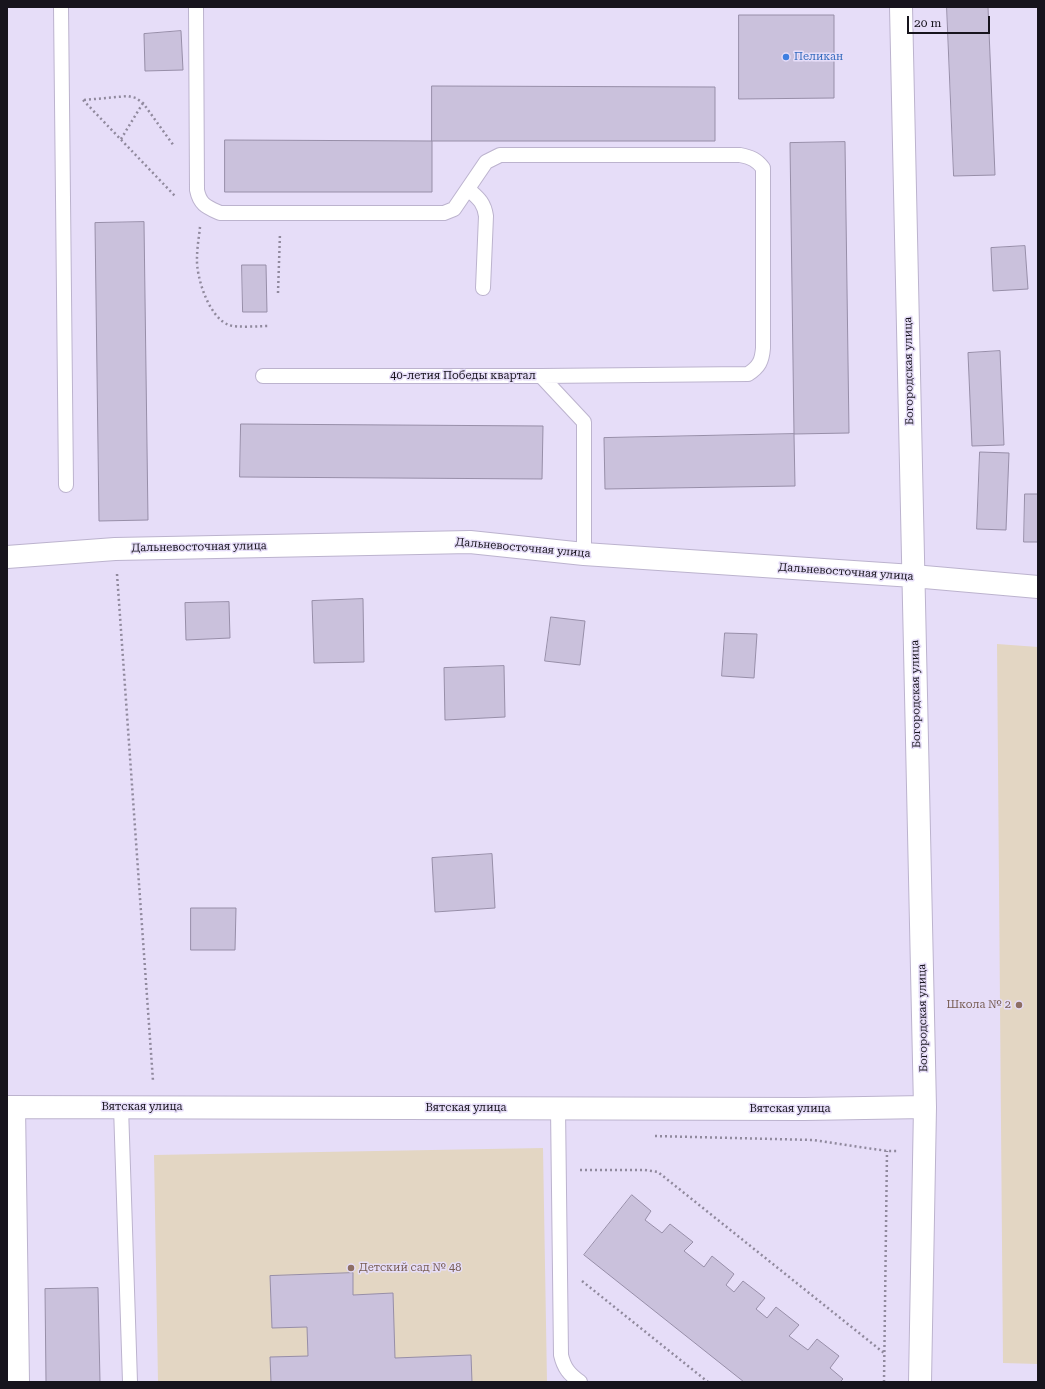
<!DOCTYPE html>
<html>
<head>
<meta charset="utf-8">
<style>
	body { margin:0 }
	#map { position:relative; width:1045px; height:1389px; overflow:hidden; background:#e6ddf8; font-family:"Roboto Serif",serif }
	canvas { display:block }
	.frame { position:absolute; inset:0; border:8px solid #17141d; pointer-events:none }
	.scale { position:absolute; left:907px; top:16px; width:83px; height:18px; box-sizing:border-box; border:2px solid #17141d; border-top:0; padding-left:5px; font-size:12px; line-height:14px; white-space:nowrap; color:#17141d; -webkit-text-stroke:3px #e6ddf8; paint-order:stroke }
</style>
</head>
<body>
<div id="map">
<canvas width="1045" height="1389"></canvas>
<div class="frame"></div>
<div class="scale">20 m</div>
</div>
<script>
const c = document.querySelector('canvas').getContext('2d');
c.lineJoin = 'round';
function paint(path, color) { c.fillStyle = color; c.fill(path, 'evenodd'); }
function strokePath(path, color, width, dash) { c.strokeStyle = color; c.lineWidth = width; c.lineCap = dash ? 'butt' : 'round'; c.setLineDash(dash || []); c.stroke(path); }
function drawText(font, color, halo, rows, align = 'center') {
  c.font = font + ' "Roboto Serif",serif'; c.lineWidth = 3; c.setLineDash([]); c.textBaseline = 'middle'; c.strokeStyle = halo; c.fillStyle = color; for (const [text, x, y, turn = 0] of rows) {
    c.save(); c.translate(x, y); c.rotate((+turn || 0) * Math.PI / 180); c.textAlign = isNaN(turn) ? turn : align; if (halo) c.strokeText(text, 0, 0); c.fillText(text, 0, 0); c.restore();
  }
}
const education = new Path2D(`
	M997,644L1038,647V1364L1003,1363Z
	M543,1148L547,1382H158L154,1155Z`);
const building = new Path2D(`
	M947,7H988L995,175L954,176Z
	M739,15H834V98L739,99Z
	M181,31L183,70L145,71L144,34Z
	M432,86L715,87V141H432Z
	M225,140L432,141V192H225Z
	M845,142L849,433L794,434L790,143Z
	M144,222L148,520L99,521L95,223Z
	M1025,246L1028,289L993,291L991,248Z
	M242,265H266L267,312H243Z
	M1000,351L1004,445L972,446L968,353Z
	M241,424L543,426L542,479L240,477Z
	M794,434L795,486L605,489L604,438Z
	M980,452L1009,453L1006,530L977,529Z
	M1025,494H1038V542H1024Z
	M363,599L364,662L314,663L312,601Z
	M229,602L230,638L186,640L185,603Z
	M551,617L585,621L580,665L545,661Z
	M725,633L757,634L754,678L722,676Z
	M504,666L505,717L445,720L444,668Z
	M492,854L495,908L435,912L432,858Z
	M191,908H236L235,950H191Z
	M632,1195L651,1211L645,1220L662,1233L670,1224L693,1242L684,1251L704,1267L712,1256L734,1274L726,1285L734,1292L743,1281L765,1298L756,1309L767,1318L776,1307L799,1325L789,1336L808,1350L817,1339L839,1356L830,1368L843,1379L840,1382H744L584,1255Z
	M353,1273V1295L393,1293L395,1358L471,1355L472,1382H271L270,1357L308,1356L307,1327L272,1328L270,1276Z
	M98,1288L100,1382H46L45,1289Z`);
const path = new Path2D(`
	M83,100L175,196
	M84,100L128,96L136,98L143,103L174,146
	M121,139L143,103
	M200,227C199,237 197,248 197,258C196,277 209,318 229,325C237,328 260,326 270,326
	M278,293L280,233
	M117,574L153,1081
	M655,1136L813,1140L887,1151H899
	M580,1170H645L658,1172L884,1353
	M582,1281L708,1382
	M884,1382L887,1151`);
const service = new Path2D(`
	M61,7L66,485
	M196,7L197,190C200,205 207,207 220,213H444L454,209L486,162L500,155H740C751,157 757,160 763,168V348C762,361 759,367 748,374L541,376
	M468,189C478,198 484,202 486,216L483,288
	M263,376H541L584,422V554
	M121,1107L130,1382
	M558,1108L561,1355C564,1368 569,1374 580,1382`);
const minor = new Path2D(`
	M901,7L925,1107L920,1382
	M7,557L115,549L470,542L584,554L913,576L1038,587
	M7,1107L804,1109L925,1107
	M14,1107L18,1382`);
const markers = [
	[786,57,4,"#3f7fe0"],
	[1019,1005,4,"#8d6e63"],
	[351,1268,4,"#8d6e63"]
];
const shopNames = [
	["Пеликан",794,57]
];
const streetNames = [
	["Богородская улица",909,371,-91],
	["40-летия Победы квартал",463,376],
	["Дальневосточная улица",199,547,-1],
	["Дальневосточная улица",523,548,5],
	["Дальневосточная улица",846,572,4],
	["Богородская улица",916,694,-91],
	["Богородская улица",923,1018,-91],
	["Вятская улица",142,1107],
	["Вятская улица",466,1108],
	["Вятская улица",790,1109]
];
const educationNames = [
	["Школа № 2",1011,1005],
	["Детский сад № 48",359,1268,"left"]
];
paint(education, '#e3d6c3');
paint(building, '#cac1dc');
strokePath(building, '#978ea8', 1);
strokePath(service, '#bcb3ce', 16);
strokePath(minor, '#bcb3ce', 24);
strokePath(path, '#90899d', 2.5, [2, 3]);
strokePath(service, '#fff', 14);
strokePath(minor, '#fff', 22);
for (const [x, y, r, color] of markers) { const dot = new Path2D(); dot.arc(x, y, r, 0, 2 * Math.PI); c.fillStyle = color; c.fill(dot); strokePath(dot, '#e6ddf8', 1.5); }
drawText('11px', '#366cbe', '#e6ddf8', shopNames, 'left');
drawText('11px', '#17141d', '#e6ddf8', streetNames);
drawText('11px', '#785e54', '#e6ddf8', educationNames, 'right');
</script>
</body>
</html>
